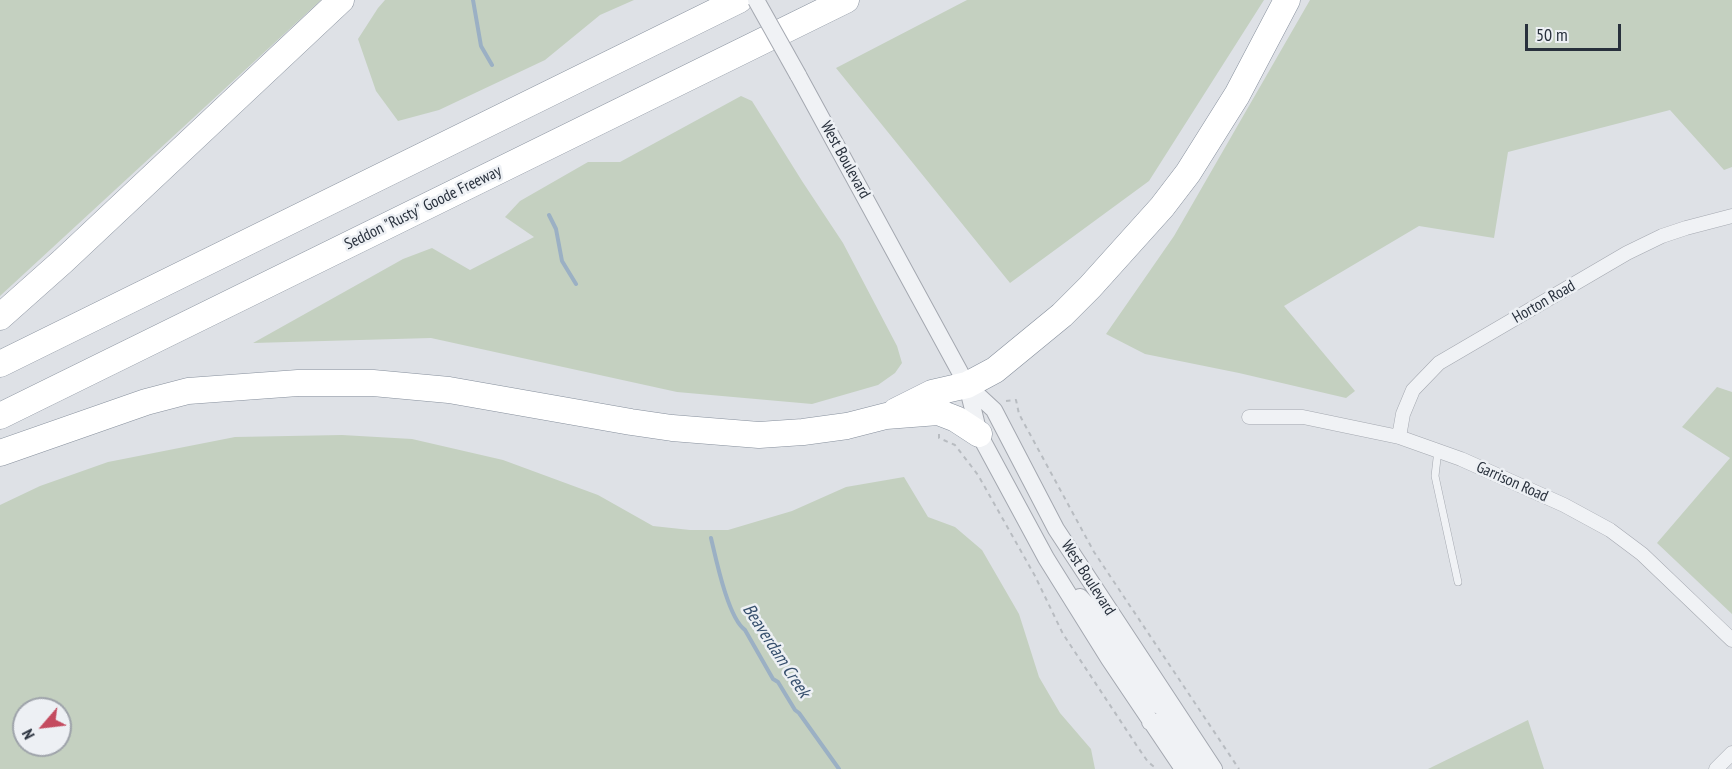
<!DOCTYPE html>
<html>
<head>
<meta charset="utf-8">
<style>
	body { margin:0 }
	#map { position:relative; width:1732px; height:769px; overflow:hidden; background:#dee1e6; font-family:"PT Sans Narrow",sans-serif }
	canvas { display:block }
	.north { position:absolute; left:12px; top:697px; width:60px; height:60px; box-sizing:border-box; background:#edf0f4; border:2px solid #9ea3aa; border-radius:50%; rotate:242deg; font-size:16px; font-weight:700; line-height:24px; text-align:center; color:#28303c }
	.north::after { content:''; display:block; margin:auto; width:21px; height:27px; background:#c44b5f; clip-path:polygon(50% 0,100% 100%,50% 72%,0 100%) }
	.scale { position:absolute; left:1525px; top:24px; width:96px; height:27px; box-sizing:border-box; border:3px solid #28303c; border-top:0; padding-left:8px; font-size:18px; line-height:21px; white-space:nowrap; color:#28303c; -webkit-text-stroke:4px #edf0f4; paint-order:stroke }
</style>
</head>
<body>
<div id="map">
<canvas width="1732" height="769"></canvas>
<div class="north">N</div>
<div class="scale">50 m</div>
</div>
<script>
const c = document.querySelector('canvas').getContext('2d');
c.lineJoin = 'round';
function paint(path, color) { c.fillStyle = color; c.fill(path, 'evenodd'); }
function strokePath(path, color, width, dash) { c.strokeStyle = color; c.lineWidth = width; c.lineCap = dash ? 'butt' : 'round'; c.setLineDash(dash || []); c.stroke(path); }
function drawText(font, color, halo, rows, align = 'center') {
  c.font = font + ' "PT Sans Narrow",sans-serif'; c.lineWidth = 5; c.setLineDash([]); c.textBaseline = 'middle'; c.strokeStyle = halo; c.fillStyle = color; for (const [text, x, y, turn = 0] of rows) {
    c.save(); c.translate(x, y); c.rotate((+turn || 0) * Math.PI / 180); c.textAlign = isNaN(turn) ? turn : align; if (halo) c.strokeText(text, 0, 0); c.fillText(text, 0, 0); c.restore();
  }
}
const green = new Path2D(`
	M0,0H321L0,296Z
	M385,0H634L600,15L545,60L439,110L398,121L376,91L358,39L378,8Z
	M967,0H1264L1149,181L1010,283L836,68Z
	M1310,0H1732V167L1724,170L1670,110L1508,152L1494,238L1419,226L1284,306L1355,391L1346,398L1239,373L1145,354L1106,334L1174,236Z
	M741,96L752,101L802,181L843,243L897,346L902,363L895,373L878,385L812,404L677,392L431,338L253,343L403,259L432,248L470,270L534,237L505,217L520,201L588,162H620Z
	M1717,387L1732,392V614L1657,543L1730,458L1682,427Z
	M342,435L412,439L503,460L598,495L653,526L690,530H728L792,511L846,487L904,477L928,517L955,527L982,550L1019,614L1039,677L1060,713L1091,749L1095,769H0V505L40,486L108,462L235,437ZM24,709H60V745H24Z
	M1528,720L1544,769H1428Z`);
const stream = new Path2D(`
	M473,0L481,46L492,65
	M549,215L556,229L562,261L576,284
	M711,538C716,559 728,618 745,630L773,679L778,682L795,710L799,713L839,769`);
const path = new Path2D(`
	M1006,401L1016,400L1019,414L1094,552L1239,769
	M939,434V438L955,445L978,475L1035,576L1063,634L1137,746L1148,762L1157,769`);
const service = new Path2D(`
	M1438,450L1435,476L1458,582`);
const minor = new Path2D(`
	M1249,417H1303L1399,437L1461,459L1564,505L1610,530L1642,554L1732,640
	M1399,437L1403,414L1413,390L1439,363L1627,253L1662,236L1686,228L1732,216
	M1716,769L1732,753`);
const tertiary = new Path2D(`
	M798,75L967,385L994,410L1056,529L1214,769
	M967,385L979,434L1046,558L1109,659L1183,769
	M1080,597L1090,608L1148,696L1163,709H1173
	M1150,722H1163L1171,727L1200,769`);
const motorway = new Path2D(`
	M0,317L63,261L341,0
	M0,364L739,0
	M896,411L932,393L967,385L995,370L1062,315L1090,287L1162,207L1188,173L1237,95L1287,0
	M0,416L846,0
	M0,453L146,402L188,391L298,383H373L449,390L631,422L672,428L759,435L803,432L847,426L886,416L938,412L956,419L979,434`);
const tertiaryBridge = new Path2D(`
	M756,0L798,75`);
const streetNames = [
	["West Boulevard",845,160,61],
	["Seddon \"Rusty\" Goode Freeway",423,208,-26],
	["Horton Road",1544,302,-30],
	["Garrison Road",1512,482,24],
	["West Boulevard",1088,578,57]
];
const waterNames = [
	["Beaverdam Creek",776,651,57]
];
paint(green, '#c4d0c0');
strokePath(stream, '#9bb0c4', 4);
strokePath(service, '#a4a8b0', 8);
strokePath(minor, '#a4a8b0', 15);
strokePath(tertiary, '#a4a8b0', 18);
strokePath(motorway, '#868f9c', 27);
strokePath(path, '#b8bcc1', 2, [4.5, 4.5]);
strokePath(service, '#f0f2f5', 7);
strokePath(minor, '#f0f2f5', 14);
strokePath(tertiary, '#f0f2f5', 16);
strokePath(motorway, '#fff', 26);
strokePath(tertiaryBridge, '#a4a8b0', 18, []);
strokePath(tertiaryBridge, '#f0f2f5', 16);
drawText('16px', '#28303c', '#edf0f4', streetNames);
drawText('italic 18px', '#364f6d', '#edf0f4', waterNames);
</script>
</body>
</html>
